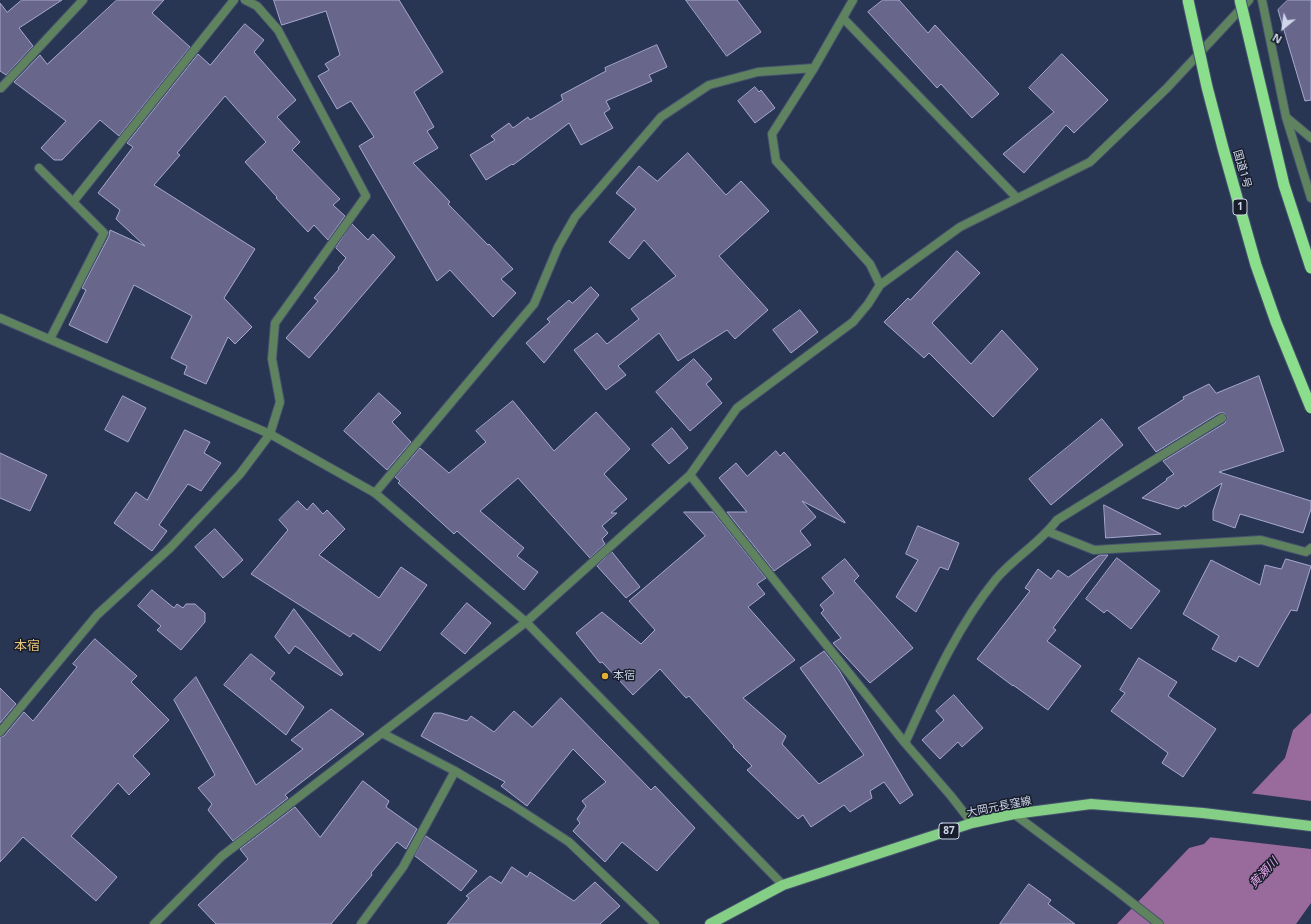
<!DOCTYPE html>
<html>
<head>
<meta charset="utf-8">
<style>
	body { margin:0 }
	#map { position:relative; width:1311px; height:924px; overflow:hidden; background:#283553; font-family:"Noto Sans",sans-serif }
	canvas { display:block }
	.north { position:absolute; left:1263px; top:8px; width:40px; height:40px; -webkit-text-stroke:3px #171d2b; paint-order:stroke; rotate:209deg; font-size:11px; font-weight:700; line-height:16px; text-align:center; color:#cfd8eb }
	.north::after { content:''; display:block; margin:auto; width:14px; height:18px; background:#cfd8eb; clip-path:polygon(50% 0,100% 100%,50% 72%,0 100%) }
</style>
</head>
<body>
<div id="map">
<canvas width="1311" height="924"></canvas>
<div class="north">N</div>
</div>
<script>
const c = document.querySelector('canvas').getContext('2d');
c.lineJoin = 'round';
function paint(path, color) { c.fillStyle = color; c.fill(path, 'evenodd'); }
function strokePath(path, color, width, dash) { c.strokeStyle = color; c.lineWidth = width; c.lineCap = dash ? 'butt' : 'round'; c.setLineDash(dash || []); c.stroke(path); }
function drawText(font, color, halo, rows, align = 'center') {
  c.font = font + ' "Noto Sans","Noto Sans JP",sans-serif'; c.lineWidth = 3; c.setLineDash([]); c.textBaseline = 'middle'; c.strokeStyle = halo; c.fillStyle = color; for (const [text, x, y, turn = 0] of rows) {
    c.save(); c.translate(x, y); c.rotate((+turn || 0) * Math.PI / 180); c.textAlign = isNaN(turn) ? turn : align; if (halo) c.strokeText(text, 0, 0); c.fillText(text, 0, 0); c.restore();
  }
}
const water = new Path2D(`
	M1311,713V903L1296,924H1117L1189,848L1204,844L1285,758L1293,730Z`);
const pier = new Path2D(`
	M1249,793L1311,801V849L1208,837Z`);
const building = new Path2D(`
	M22,0H62L19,28L33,46L6,75L0,71V3L7,12Z
	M117,0H164L152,13L190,47L119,136L100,120L62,160H54L41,148L66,121L14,82L40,55L47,64Z
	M274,0H399L443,72L414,92L434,127L427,131L438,148L413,163L450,202L448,204L488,245L489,244L513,269L501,279L516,293L493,317L450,270L437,281L359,146L374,137L351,101L337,109L318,76L329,70L325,64L340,55L326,11L282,25Z
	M686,0H737L761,32L727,56Z
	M883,0H899L928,33L935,25L999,94L972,118L941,84L937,88L868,12Z
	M1288,0H1311V100L1305,101L1278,10Z
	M245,24L264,40L254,52L296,100L277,117L300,142L292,150L340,199L333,205L345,216L328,240L314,225L308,232L276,198L277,197L245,162L266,142L225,96L177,153L180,155L154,185L255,249L224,298L252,327L235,344L228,337L206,384L184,374L187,366L171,358L192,316L134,285L107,343L69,325L86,290L82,288L109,236L110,230L145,246L116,219L120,210L98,193L133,147L127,143L198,54L210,65Z
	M657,45L667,67L649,75L652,81L606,101L610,109L604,113L613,128L581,145L569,123L513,165L512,164L486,180L470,155L495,140L491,136L509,123L513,128L528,117L530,120L563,100L561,95L606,71L605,68Z
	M1062,54L1108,100L1074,133L1066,125L1024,173L1003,154L1054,112L1029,88Z
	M755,87L759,92L761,90L775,108L755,123L738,101Z
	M688,153L726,195L741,181L769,211L719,256L768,310L735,339L727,330L678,361L659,333L618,366L626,375L606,390L574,350L597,333L607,344L639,319L631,309L676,276L644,240L629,259L609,242L636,209L616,193L639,166L657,181Z
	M352,224L368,240L373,234L395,257L309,358L286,338L318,301L314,298L339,269L338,268L346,258L336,248Z
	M957,251L980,273L932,323L971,364L1002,330L1038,369L993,417L929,353L924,358L884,322L908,298L910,300Z
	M591,287L599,295L544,363L526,343L550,322L547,319L569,300L572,303Z
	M800,310L818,332L791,353L773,330Z
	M694,359L712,379L706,384L722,403L690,431L656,392Z
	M1259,376L1284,451L1219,472L1311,501V509L1303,533L1240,514L1235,528L1213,520V511L1222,483L1185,507L1184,505L1178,509L1142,498L1167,480L1166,479L1174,474L1163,461L1225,423L1227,417L1224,413H1219L1156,452L1138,428L1184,399L1183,397L1209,384L1216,393Z
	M379,393L401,413L392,422L411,442L387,470L344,431Z
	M123,396L146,408L128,442L105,430Z
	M513,401L554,451L596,412L630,449L604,474L627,499L611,513H617L602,526L608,533L602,539L605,544L590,558L518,478L480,511L524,548L517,556L538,572L524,590L457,531L454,534L398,483L400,481L395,477L420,448L449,473L486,442L476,431Z
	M1102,419L1123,445L1051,505L1029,479Z
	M672,428L688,448L669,464L652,445Z
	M185,430L210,442L204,453L221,463L201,491L188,484L159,525L167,531L152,551L114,523L136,492L147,500Z
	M776,451L780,456L784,452L845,522V523L802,501L816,517L800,531L811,545L774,571L727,512H747L719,478L736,463L747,476Z
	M0,453L47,475L30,511L0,498Z
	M298,501L307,510L313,503L323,514L327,510L345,529L319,555L379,598L401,567L427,585L380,651L353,633L350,637L251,574L288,530L279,520Z
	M1104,505L1161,534L1106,538Z
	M684,512H713L766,578L757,584L765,594L748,607L795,660L743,698L786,736L782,744L819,784L864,755L800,668L824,651L839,670L913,795L900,804L884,782L870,791L872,798L850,812L844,805L811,827L803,815L798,819L747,770L752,766L733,747L734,746L689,696L686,698L660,669L633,695L602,662L600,663L576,633L602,612L641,644L655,630L629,601L705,536Z
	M918,526L959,543L948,570L940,567L916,612L896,597L918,560L906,554Z
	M215,529L243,560L223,578L195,547Z
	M612,552L640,587L626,598L597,566Z
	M1100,555H1108L1053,628L1056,630L1047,641L1081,666L1048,710L1013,685V686L977,659L1030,591L1025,588L1038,569L1051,579L1058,570L1068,577Z
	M1117,558L1160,591L1131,629L1107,610L1104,613L1086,599Z
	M845,559L859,576L854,581L913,648L870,683L833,643L841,638L821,613L824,610L820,605L834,593L822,578Z
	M1286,559L1311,566L1297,611L1291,610L1258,667L1239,656L1236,662L1212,649L1219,636L1183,614L1211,560L1260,585L1265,565L1281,569Z
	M152,590L174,608L177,604L183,608L186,604H195L205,613V622L181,650L157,630L161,626L138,606Z
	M467,603L491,623L465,654L441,634Z
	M294,609L343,674L341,676L295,646L289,654L275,637Z
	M95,639L137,676L131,682L169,720L133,756L150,774L129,795L118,783L71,836L117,877L96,901L23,837L0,862V737L4,736L24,712L33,721L77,667L73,664Z
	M251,654L275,673L270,679L304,707L286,735L224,685Z
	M1139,658L1177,682L1168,696L1216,729L1183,777L1162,763L1168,753L1111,711L1125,693L1120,690Z
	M196,677L256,785L303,749L291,740L331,709L364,734L285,795L288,798L233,841L208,810L212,804L198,788L215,775L174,700Z
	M0,688L16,704L0,723Z
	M954,695L983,728L962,747L958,742L940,759L922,740L944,720L936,711Z
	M561,698L651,790L655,786L695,828L657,871L622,842L605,862L573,831L580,823L577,819L586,806L582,801L606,782L573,749L527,806L501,786L505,782L421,736L434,713H441L467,721L471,716L494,732L514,711L532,727Z
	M363,781L389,801L386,807L417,829L406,849L397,842L371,873L372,875L331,924H216L198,905L248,859L240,849L295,807L320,837Z
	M426,836L477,871L461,891L415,856Z
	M512,867L527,877L530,872L574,901L595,882L620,906L600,924H447L469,898L466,896L490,876L501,883Z
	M1029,884L1051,900L1048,904L1075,924H1000Z`);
const minor = new Path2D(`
	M1262,0L1286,117L1311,198
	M843,18L1017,198
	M1,88L83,0
	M1286,117L1311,138
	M39,168L104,233L50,339
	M73,202L234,0
	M880,285L960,227L1090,162L1167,88L1249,0
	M690,475L905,743L951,796L972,823
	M375,493L534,304L558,247L575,217L661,117L709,85L758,72L814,68
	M1049,532L1094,550L1261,540L1306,552L1311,548
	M0,732L97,615L170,548L240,474L270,434L280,402L272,359L275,323L366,196L278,30L257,6L245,0
	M905,743C931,686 956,628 996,579C1015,557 1040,543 1057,520L1222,418
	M455,771L514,806L569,842L655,924
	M1014,814L1117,891L1159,924
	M154,924L222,856L526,622L690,475L737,408L853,322L868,304L880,285L870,264L776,161L772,134L814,68L853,0
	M361,924L403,867L455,771L382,733`);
const tertiary = new Path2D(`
	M0,318L270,434L375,493L526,622L783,885`);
const primary = new Path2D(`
	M710,924L783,885L972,823L1014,814L1091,804L1203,813L1311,826`);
const trunkBridge = new Path2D(`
	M1188,0L1207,87L1223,148L1256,265L1276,322L1311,408
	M1240,0L1284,185L1311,268`);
const markers = [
	[605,676,4,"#e2af34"]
];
const shields = [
	[1240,207,14],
	[949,831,20]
];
const shieldNames = [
	["1",1240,207],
	["87",949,831]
];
const streetNames = [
	["国道1号",1242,169,74],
	["大岡元長窪線",999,807,-11]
];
const poiNames = [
	["本宿",613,676]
];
const waterNames = [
	["黄瀬川",1264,873,-47]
];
const quarterNames = [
	["本宿",27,646]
];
paint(water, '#996b9c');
paint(pier, '#283553');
paint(building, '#68678b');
strokePath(building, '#a8a8cf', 1);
strokePath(minor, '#46526e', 10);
strokePath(tertiary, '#46526e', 10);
strokePath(primary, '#46526e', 12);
strokePath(minor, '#5f835f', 8);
strokePath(tertiary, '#5f835f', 8);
strokePath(primary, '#84cf85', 10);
strokePath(trunkBridge, '#46526e', 13, []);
strokePath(trunkBridge, '#8ade8c', 11);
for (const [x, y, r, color] of markers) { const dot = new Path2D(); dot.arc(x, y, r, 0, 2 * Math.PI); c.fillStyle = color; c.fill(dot); strokePath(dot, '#171d2b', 1.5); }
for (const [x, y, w] of shields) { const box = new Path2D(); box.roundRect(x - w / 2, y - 8, w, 16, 3); c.fillStyle = '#171d2b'; c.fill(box); strokePath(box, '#cfd8eb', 1); }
drawText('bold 10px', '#cfd8eb', null, shieldNames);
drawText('11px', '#cfd8eb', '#171d2b', streetNames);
drawText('11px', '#cfd8eb', '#171d2b', poiNames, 'left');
drawText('italic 12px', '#e6a4ea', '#171d2b', waterNames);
drawText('13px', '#e9c77d', '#171d2b', quarterNames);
</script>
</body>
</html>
